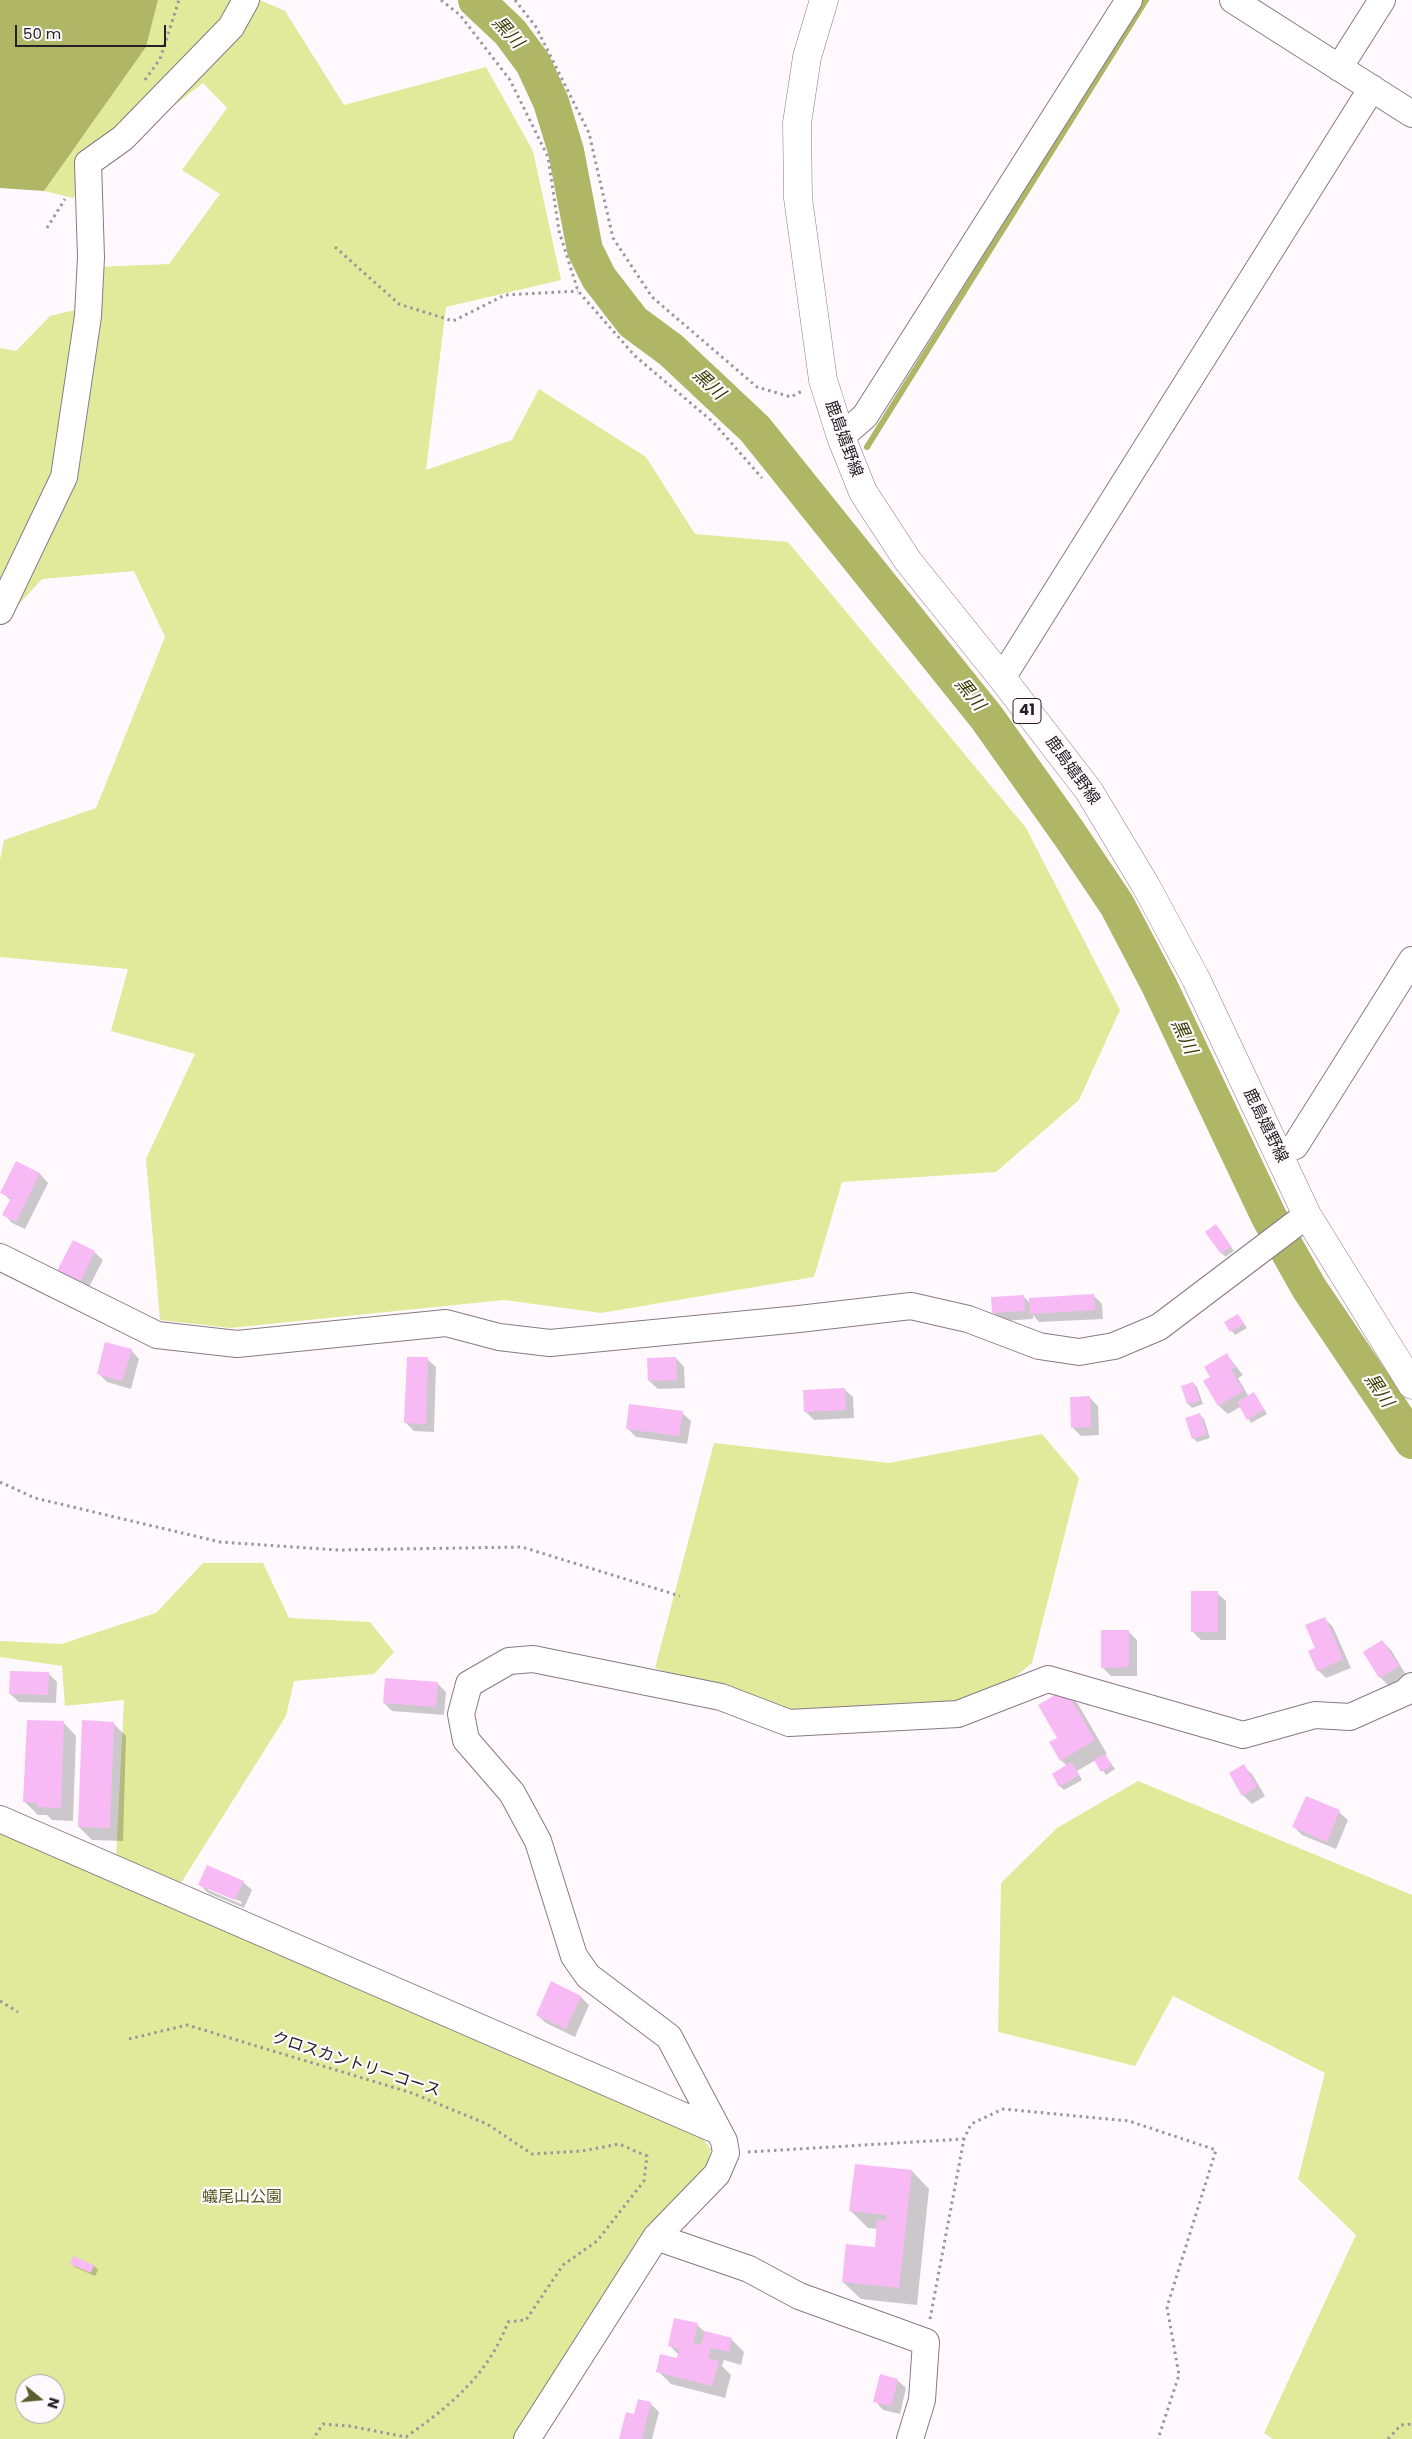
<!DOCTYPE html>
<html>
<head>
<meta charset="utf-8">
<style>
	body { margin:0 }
	#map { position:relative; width:1412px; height:2439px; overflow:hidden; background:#fff9fe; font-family:Poppins,sans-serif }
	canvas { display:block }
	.north { position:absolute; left:15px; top:2374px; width:50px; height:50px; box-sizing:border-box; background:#fff9fe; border:1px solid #a8a2a7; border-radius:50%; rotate:107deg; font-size:14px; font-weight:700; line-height:20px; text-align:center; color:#252024 }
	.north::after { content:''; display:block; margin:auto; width:18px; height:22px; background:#5a5e2c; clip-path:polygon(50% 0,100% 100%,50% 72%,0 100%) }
	.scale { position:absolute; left:15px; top:25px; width:151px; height:22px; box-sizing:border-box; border:2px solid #252024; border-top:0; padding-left:6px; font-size:15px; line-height:18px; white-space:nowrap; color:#252024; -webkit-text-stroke:4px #fff9fe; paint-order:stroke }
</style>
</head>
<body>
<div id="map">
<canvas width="1412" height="2439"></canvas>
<div class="north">N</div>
<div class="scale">50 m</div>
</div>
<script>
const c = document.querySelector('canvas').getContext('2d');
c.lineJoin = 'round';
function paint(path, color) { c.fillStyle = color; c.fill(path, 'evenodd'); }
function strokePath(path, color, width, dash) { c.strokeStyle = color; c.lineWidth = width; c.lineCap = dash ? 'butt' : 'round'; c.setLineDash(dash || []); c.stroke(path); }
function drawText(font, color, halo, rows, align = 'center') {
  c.font = font + ' Poppins,"Noto Sans JP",sans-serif'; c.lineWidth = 4.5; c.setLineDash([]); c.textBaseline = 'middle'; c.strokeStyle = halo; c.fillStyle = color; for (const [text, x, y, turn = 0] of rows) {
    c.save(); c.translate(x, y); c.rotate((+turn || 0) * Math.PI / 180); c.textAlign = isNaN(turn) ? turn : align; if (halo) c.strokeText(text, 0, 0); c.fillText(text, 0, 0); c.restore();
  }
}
const green = new Path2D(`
	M158,0H260L285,11L344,105L486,67L533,151L561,280L446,307L426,470L512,440L539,389L646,457L695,534L788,542L1026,828L1120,1010L1079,1100L996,1172L842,1182L814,1277L601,1313L504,1300L230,1328L160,1320L146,1159L195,1054L111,1031L128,969L0,957V860L4,840L96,808L165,637L134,571L42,579L0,625V348L16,351L50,316L99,304L97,267L169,264L220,194L182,170L227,108L203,83L95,167L73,198L44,191L146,47Z
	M1042,1434L1079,1478L1032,1663L1004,1686L954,1706L797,1715L655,1668L714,1443L889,1463Z
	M203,1563H263L289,1618L370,1622L394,1652L374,1674L294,1681L286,1716L169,1902L696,2131L711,2149L706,2169L651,2226L514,2439H0V1828L115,1878L124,1700L65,1706L62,1666L0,1657V1641L61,1644L156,1613ZM25,2384H55V2414H25Z
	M1138,1781L1412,1895V2439H1273L1264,2433L1356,2235L1298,2179L1325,2073L1173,1996L1135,2066L998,2032L1001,1883L1057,1828Z`);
const water = new Path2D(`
	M0,0H158L146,47L44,191L0,188Z`);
const shadow = new Path2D(`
	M16,1163L40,1174L48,1183L25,1229L12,1223L4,1214L11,1201L2,1192Z
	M1219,1230L1234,1251L1225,1257L1222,1253Z
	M94,1252L103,1260L88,1289L67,1279Z
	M1094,1296L1102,1304L1103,1319L1039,1322L1033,1315V1319L1002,1321L993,1312L1024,1297L1030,1303Z
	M1238,1315L1247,1328L1235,1335L1226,1323Z
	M131,1350L139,1359L131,1389L107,1382L98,1373Z
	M1227,1355L1243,1375L1238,1378L1249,1397L1257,1398L1267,1414L1251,1423L1240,1407L1228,1414L1219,1406L1205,1382L1212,1378Z
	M676,1358L684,1367L685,1388L658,1389L649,1381Z
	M427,1359L436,1367L434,1432L414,1431L405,1422Z
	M1193,1383L1197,1387L1203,1404L1192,1408L1188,1404L1183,1386Z
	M844,1389L853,1397L854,1418L814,1420L805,1411Z
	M1089,1397L1098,1406L1099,1435L1081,1436L1073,1428Z
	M682,1413L691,1421L687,1444L636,1437L627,1428Z
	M1200,1415L1204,1419L1210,1438L1197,1442L1193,1438Z
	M1217,1593L1226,1601V1640H1201L1193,1632Z
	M1324,1618L1333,1627L1351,1668L1326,1678L1318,1670Z
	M1128,1631L1137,1640V1676H1111L1102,1667Z
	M1382,1641L1391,1650L1406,1675L1389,1686L1380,1677Z
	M48,1673L57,1682L56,1703L19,1702L10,1694Z
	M438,1684L446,1692L444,1715L392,1711L384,1703Z
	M1065,1691L1078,1704L1107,1754L1105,1755L1115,1769L1106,1775L1096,1760L1077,1771L1082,1780L1064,1790L1060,1786L1067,1766L1061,1760L1059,1738Z
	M63,1722L76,1736L73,1821L52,1820L47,1815H38L25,1802Z
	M113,1723L126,1736L123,1841L92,1840L79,1827Z
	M1243,1766L1252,1774L1265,1796L1252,1804L1243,1795Z
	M1339,1812L1348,1820L1336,1849L1302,1835L1294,1827Z
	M243,1882L252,1890L244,1908L208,1893L200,1885ZM208,1888L242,1902L241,1904L208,1890Z
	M581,1997L589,2005L575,2037L546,2023L537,2015Z
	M912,2171L929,2189L917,2305L861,2299L843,2282L876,2249L878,2229L868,2228L851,2211Z
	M73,2258L94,2266L98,2270L95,2276L75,2267L71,2263Z
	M697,2325L705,2332L731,2339L744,2352L741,2365L724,2360L722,2366L731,2375L725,2398L671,2384L658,2371L678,2360L679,2355L669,2345Z
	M897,2380L906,2388L900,2414L883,2410L875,2401Z
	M650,2403L659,2412L652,2439H620L635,2416Z`);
const stream = new Path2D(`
	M867,447L1146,0`);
const river = new Path2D(`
	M476,0L510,32L533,63L551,102L566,151L585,250L599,278L633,322L671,350L755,429L987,718L1070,835L1117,905L1159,985L1269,1217L1309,1288L1412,1441`);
const building = new Path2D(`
	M16,1161L40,1173L16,1222L2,1215L11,1198L0,1193Z
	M1216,1224L1231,1246L1221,1254L1205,1232Z
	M73,1240L95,1251L80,1282L57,1271Z
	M1094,1294L1095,1310L1030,1314L1029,1298Z
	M1024,1295L1025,1311L992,1313L991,1297Z
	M1238,1314L1244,1324L1230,1332L1224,1322Z
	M105,1342L132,1349L122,1381L97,1374Z
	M1227,1353L1235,1367L1231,1369L1243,1391L1218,1406L1203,1381L1210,1377L1204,1367Z
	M407,1357H428L426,1424L404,1423Z
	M676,1357L677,1380L648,1381L647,1358Z
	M1193,1382L1200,1401L1187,1404L1181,1386Z
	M845,1388L846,1410L804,1412L803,1390Z
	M1254,1392L1264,1409L1247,1420L1237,1402Z
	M1090,1396L1091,1427L1071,1428L1070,1397Z
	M629,1404L683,1411L679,1436L626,1429Z
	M1200,1413L1207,1434L1192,1439L1185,1418Z
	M1191,1591H1218V1632H1191Z
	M1325,1617L1343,1659L1317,1671L1308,1651L1315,1648L1305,1625Z
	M1101,1630H1129V1667L1101,1668Z
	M1382,1640L1399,1666L1379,1678L1363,1652Z
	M10,1671L49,1672L48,1695L9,1694Z
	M385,1678L438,1682L436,1707L383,1703Z
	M1065,1689L1095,1740L1060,1761L1049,1742L1057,1738L1038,1705Z
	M27,1720L64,1721L61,1808L37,1807V1803L23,1802Z
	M82,1720L114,1722L110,1828L78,1827Z
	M1105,1754L1112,1765L1101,1772L1094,1760Z
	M1071,1762L1079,1775L1059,1787L1052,1774Z
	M1244,1764L1257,1787L1242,1796L1229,1773Z
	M1306,1796L1340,1810L1327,1842L1292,1827Z
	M207,1865L244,1881L235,1900L198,1885Z
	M551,1981L581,1996L566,2029L536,2015Z
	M855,2164L912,2170L899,2288L842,2282L846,2244L875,2247L877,2220L886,2221V2215L849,2211Z
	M73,2256L94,2265L91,2273L70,2264Z
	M674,2318L698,2323L693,2343L701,2345L705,2331L732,2338L729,2352L711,2348L708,2358L719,2361L712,2386L656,2372L660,2354L677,2358L679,2349L668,2346Z
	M880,2374L898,2379L891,2406L873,2402Z
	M638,2399L651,2402L642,2439H619L626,2412L634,2414Z`);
const path = new Path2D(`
	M441,0L460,15L510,80L548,157L559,231L578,291L635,356L713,422L762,478
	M515,0L536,27L589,133L613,238L652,297L757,387L791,397L802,391
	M145,80L160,59L179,0
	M47,228L65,199
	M335,247L399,304L453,321L505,295L578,291
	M0,1482L35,1498L220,1542L338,1550L522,1547L680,1596
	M0,2001L18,2012
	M129,2039L187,2025L412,2093L487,2124L532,2154L582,2151L619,2144L647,2156L644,2181L597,2241L563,2265L526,2320L508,2322C488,2375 451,2405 406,2437L349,2426L323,2424L313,2439
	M748,2152L964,2139
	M930,2319L964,2139L971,2124L1003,2109L1129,2121L1216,2150L1167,2307L1179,2375L1158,2439
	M1388,2439L1401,2425L1412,2424`);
const minor = new Path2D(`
	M1233,0L1412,114
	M1339,68L1382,0
	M841,437L865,416L1129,0
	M0,611L64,477L88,316L91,257L88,163L123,138L231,27L246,0
	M1002,678L1372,88
	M1279,1153L1295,1146L1412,960
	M0,1257L157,1335L237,1344L446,1323L499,1337L550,1343L799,1319L911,1306L968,1319L1039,1346L1079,1352L1114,1346L1159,1327L1307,1215
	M0,1819L716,2130
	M656,2237L749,2269L799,2296L926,2342L922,2400L910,2439
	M527,2439L656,2237L717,2174L726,2153L724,2141L669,2037L588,1976L574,1956L538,1841L512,1793L466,1740L461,1714L469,1684L509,1661L533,1659L721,1697L789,1723L958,1714L1048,1679L1243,1735L1315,1715L1350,1717L1406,1692L1412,1686`);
const major = new Path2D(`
	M824,0L807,57L797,123L798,198L823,380L841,437L863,492L908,561L1002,678L1089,791L1146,886L1196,979L1307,1215L1412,1385`);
const shields = [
	[1027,711,28]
];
const shieldNames = [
	["41",1027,711]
];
const streetNames = [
	["鹿島嬉野線",843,439,70],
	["鹿島嬉野線",1072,771,54],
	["鹿島嬉野線",1265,1126,64],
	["クロスカントリーコース",356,2065,18]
];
const parkNames = [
	["蟻尾山公園",242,2198]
];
const waterNames = [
	["黒川",507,33,48],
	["黒川",708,385,43],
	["黒川",969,695,51],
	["黒川",1183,1037,65],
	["黒川",1378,1391,56]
];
paint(green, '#e1e99b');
paint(water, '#afb666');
paint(shadow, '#0003');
strokePath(stream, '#afb666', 6);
strokePath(river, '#afb666', 36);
paint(building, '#f8baf5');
strokePath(minor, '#877a86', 28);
strokePath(major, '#877a86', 29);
strokePath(path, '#9c969b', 3, [2.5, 4]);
strokePath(minor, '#fff', 26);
strokePath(major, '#fff', 28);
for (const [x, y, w] of shields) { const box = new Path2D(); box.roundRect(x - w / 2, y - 12.5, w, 25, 4); c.fillStyle = '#fff9fe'; c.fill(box); strokePath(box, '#252024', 1); }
drawText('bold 15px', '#252024', null, shieldNames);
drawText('16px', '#252024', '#fff9fe', streetNames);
drawText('16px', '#54581e', '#fff9fe', parkNames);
drawText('italic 18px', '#3c3f00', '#fff9fe', waterNames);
</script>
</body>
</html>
